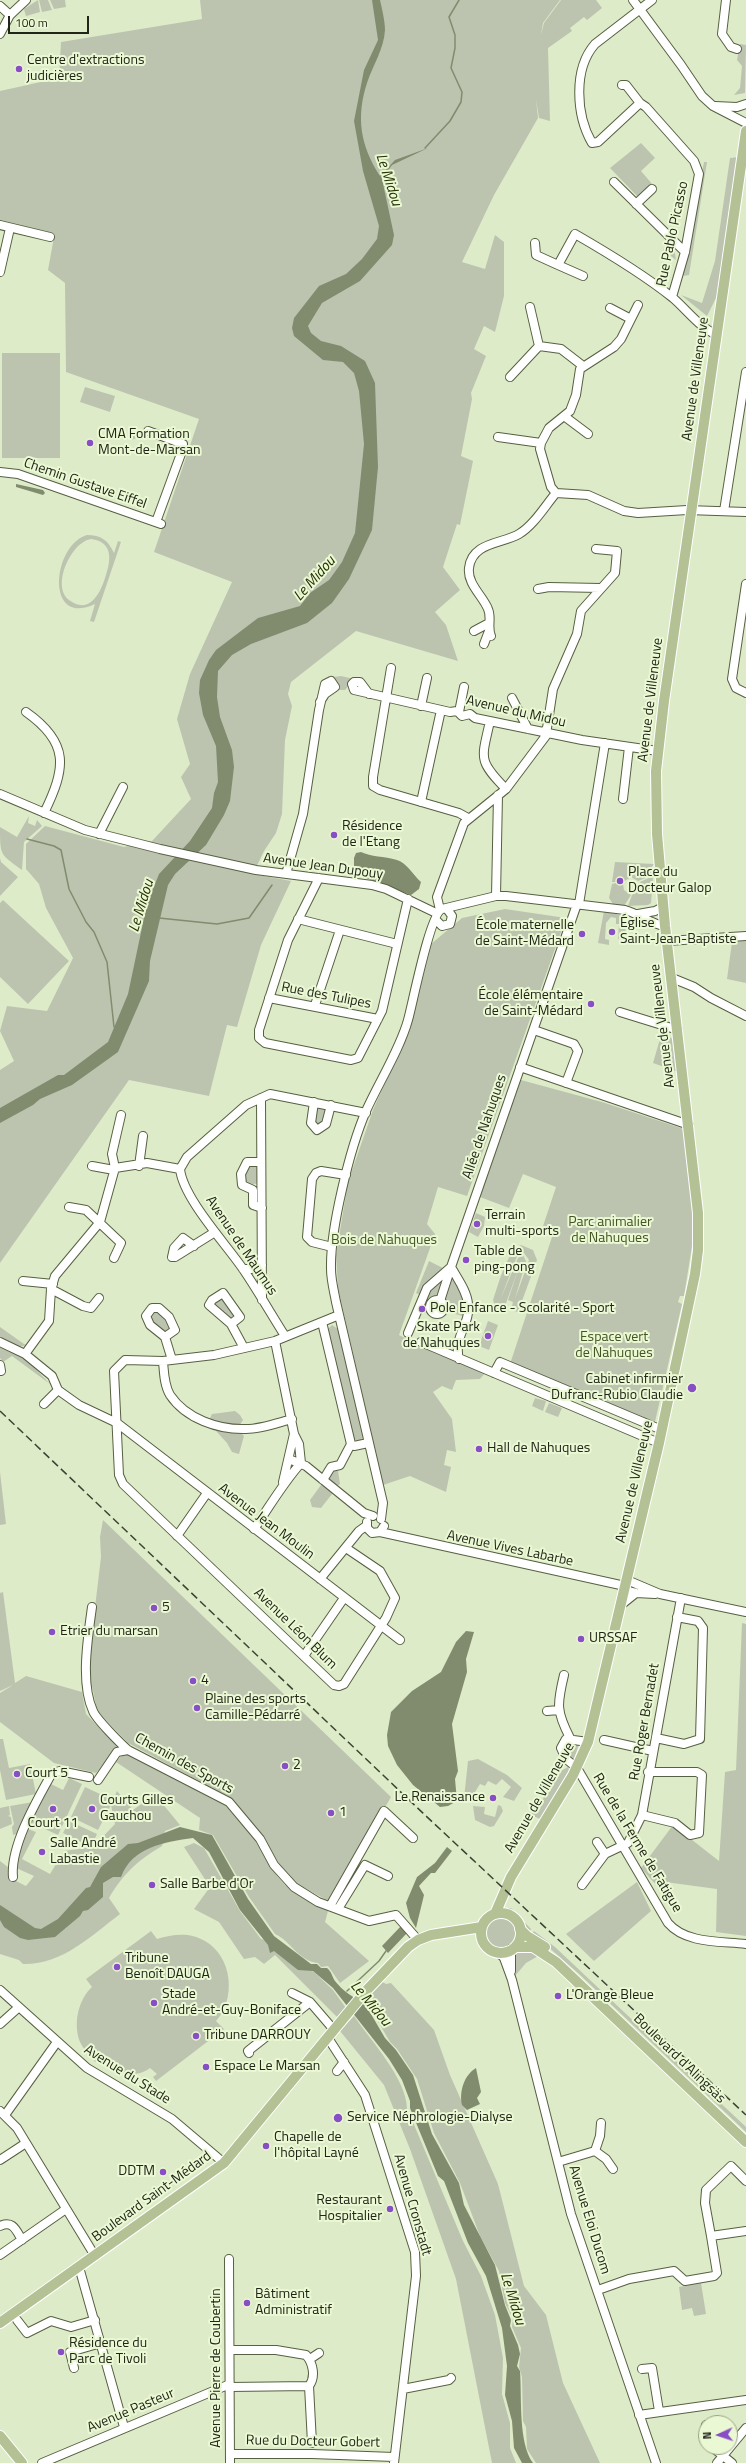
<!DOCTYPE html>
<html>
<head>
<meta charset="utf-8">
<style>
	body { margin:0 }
	#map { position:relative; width:746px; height:2463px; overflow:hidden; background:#deebc8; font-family:"Titillium Web",sans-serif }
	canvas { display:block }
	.north { position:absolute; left:698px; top:2415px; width:40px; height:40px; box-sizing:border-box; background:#ebf8d4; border:1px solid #9aa489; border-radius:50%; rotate:267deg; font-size:11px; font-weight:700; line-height:16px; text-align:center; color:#202518 }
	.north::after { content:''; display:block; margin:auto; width:14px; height:18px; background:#884ec4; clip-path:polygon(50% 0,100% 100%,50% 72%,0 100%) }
	.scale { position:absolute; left:8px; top:16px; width:81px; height:18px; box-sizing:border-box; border:2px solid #202518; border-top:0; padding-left:5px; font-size:12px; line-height:14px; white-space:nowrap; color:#202518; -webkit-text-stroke:3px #ebf8d4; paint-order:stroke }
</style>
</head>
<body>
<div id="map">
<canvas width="746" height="2463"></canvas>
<div class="north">N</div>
<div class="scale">100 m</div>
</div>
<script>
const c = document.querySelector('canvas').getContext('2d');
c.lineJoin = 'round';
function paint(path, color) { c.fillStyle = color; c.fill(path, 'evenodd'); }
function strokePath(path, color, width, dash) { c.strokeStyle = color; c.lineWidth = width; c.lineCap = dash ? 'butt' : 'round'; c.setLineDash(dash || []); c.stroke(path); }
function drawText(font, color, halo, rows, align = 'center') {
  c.font = font + ' "Titillium Web",sans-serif'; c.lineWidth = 4; c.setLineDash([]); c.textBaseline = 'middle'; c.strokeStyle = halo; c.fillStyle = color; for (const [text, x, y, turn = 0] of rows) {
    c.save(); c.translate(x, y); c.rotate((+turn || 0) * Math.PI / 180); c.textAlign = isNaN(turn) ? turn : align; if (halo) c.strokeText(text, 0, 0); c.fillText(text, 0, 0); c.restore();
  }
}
const green = new Path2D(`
	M38,0L40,12L26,16L24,9Z
	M39,0H48L52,10L42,12Z
	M50,0H65L66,7L54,9Z
	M200,0H560L543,23L541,35L544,23L561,0H596L602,8L587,20L584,17L570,28L572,31L548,48L550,121L539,118L536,99L538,118L494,195L462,262L485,269L495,235L504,242V296L495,332L484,326L474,349L486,356L471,393L472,399L461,456L473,461L460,525L457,524L443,567L460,590L435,612L446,625L458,661L356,631L291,682L288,694L292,706L285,740L282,814L276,833L264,851L253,874L291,881L261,945L237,1027L227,1025L209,1096L129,1080L0,1263V1070L14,1061L0,1031L7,1006L47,1011L73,958L46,908L39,884L26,869V844L45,826L124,847L152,841L191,799L181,777L190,764L177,719L190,674L232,582L154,552L199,419L66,372L65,283L48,270L54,237L0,221V91L59,78L61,42L202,19Z
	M740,44L746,45L745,93L734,95L740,88L742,66L737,60Z
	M641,143L655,158L641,171L653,185L638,197L610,168Z
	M739,157L719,292L707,316L681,295L702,303L715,261L730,158Z
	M704,162H707L689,275L683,276Z
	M670,242L674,248L676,260L663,250Z
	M2,353H60V458H2Z
	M85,387L115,396L110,412L80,402Z
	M132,426L141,432L137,438L131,440L128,428Z
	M87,535C101,535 108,540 114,553L118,541L121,542L94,622L90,621L95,604C45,628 52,545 87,535ZM91,539C114,542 111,561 105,578C100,594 89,615 69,600C51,586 71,542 91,539Z
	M341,676L354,679L345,690H338V683L333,677Z
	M29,816L28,823L35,826L37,820L42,826L24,842L22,870C0,854 0,856 0,827L17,837Z
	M0,858L1,862L18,877L0,896Z
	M615,862L654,864L651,868L653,875L638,881L631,877L623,882H612Z
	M653,876L651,903L648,905L628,906L632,895L641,889L640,882Z
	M616,883L623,884L624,890L631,895L624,906L613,904L609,898L612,884Z
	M3,900L69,961L28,1004L0,977V903Z
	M505,909L566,918L467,1196L438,1187L427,1224L435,1234L399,1335L434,1353L486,1372L480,1379L456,1380L452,1390L442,1386L433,1392L452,1419L456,1452L447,1450L444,1465L451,1467L446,1492L410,1476L383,1485L338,1288L336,1255L348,1182L373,1110L411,1023L431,944L462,918Z
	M604,911L627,917L625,934L632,937V939L623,936L618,939L619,924H616V918L611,917L606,923L605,939L609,940V945L598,943Z
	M746,940V983L727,979L732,942Z
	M662,1032L674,1040L678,1072L653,1063Z
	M521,1080L602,1102L684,1129L693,1215L692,1246L684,1296H680L678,1302L682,1304L654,1426L510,1364L552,1237L541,1232L556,1187L523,1174L509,1208L480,1197Z
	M316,1106L327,1110L324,1122L321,1126L314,1123Z
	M251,1164L258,1166V1183L252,1185L246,1184C243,1178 245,1168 251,1164Z
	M476,1213L485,1217L484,1226L478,1237L469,1232Z
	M521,1245L533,1250L537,1260L518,1312L511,1310L513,1302L508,1300L519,1267L505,1306L502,1309L496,1310L493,1300C498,1286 507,1250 521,1245ZM524,1253L529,1260L515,1299L526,1261L523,1255L518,1258L500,1300L516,1259L518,1255Z
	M429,1261L443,1268C442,1273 424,1288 420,1295L416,1293Z
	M450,1276C461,1287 469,1301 463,1316L451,1313L454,1307L443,1296Z
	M438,1279L444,1282L439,1296L429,1298L423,1295Z
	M220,1296L234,1314L230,1320L214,1304L213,1301Z
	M158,1311L171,1328L167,1332H162L150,1319L152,1312Z
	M488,1321L498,1325L489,1350L479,1346Z
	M332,1325L338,1329L363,1438L359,1442L354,1439L328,1329Z
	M0,1327L24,1344L27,1345C16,1349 9,1344 0,1338Z
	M0,1345L20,1353L50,1384L12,1356L3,1362L0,1358Z
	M535,1398L546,1401L543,1411L532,1406Z
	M549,1403L562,1408L558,1417L545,1412Z
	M235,1411L240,1415L243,1420L239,1426L209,1420L212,1414Z
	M216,1428L240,1432L244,1436L239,1454L232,1452L227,1443L216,1431Z
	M332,1470L338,1471L340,1484L337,1486L326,1479Z
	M0,1472L6,1524L0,1525Z
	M321,1485L331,1490L332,1494L321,1508L312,1507L310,1500Z
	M103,1520L391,1797L330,1902L296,1883L284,1872L259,1831L227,1796L128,1743L97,1711L88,1666L101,1557L100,1537Z
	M3,1592L15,1683L26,1676L82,1692L86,1714L118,1747L96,1773L54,1763L0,1722V1693L13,1685L0,1691V1593Z
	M742,1623L746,1624V1936L716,1932L717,1889L665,1882L657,1886L641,1868L673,1825L719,1861L725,1772L736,1770Z
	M0,1739H3L9,1768L30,1764L36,1794L6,1800L0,1770Z
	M565,1743L579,1744L573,1762L562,1748Z
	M124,1753L225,1805L254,1839L277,1876L285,1885L328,1911L325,1922L369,1961L340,1983L328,1966L321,1967L318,1963C298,1961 291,1941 275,1934L249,1897L213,1835L199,1830L200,1818L116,1762Z
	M478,1759L507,1775L522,1788L514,1801L503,1797L511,1787L502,1779L496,1785L488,1781L485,1786L480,1784L475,1792L478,1795L477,1799L464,1798L468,1761Z
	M568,1767L569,1770L540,1819L529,1814L537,1800L541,1802L559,1772Z
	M69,1778L82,1784L58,1835L30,1822L49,1783L63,1790Z
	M85,1787L113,1800L117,1791L133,1810L147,1800L162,1803L180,1825L165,1831L162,1846C138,1860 123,1874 109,1898L120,1914C91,1936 62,1965 23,1964L19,1960L0,1954V1861L8,1867L14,1880L26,1886L34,1876L14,1867L28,1829L36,1832L22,1859L50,1874L64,1851L93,1847L115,1824L111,1805L98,1830L71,1817Z
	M33,1802L20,1833L13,1835L12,1827L14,1824L10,1806Z
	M498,1805L501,1806L503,1811L494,1826L490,1827L475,1820L473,1806L485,1807L484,1814L495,1817Z
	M9,1806L10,1815L8,1816L11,1817L12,1824L0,1829V1808Z
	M69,1821L97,1834L91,1847L63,1833Z
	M194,1843L204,1848L240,1911L261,1939L266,1940L290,1959L314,1972L333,1990L346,2008L337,2017L275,1955L264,1964L255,1957L244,1959L219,1922L194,1909L210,1887L184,1847Z
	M637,1882L651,1911L594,1961L566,1934Z
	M507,1908H511L531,1929L528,1935Z
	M486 1933a15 15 0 1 1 30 0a15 15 0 1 1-30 0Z
	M151,1931L157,1939C173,1934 190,1932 205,1941C233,1957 236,1999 216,2021L224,2029L156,2081L153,2077L157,2074L150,2068C135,2080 110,2073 98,2060L95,2062C90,2056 83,2049 80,2042C73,2024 78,2000 92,1987L86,1979Z
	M534,1931L555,1947L746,2127V2132L578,1973L546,1945L530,1936Z
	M524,1948L540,1955L526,1963L515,1976V1954Z
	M381,1981L386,1984L391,1983L434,2030L450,2075L498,2184L524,2286L546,2315L563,2383L600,2463H536L527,2449L526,2427L523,2421L522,2377L519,2367L521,2348L512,2327L513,2319L505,2303L499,2271L480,2236L460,2183L434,2133L417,2079L397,2049L390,2042L366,2001Z
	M354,2016C371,2041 406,2078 407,2108L463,2241L481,2276L495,2315L503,2358L502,2394L510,2423V2448L516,2463H492L456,2279L410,2149L384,2085L340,2031Z
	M701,2283L706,2314L694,2316L692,2308L682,2310L679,2287Z`);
const water = new Path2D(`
	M372,0H380C382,9 385,21 385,30C384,49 373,65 367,83C356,117 360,145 380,176L395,160L428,148L392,165L382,179L394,235L392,245L360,281L322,303L308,326L311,333L321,341L341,346L365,361L375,383L378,467L372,530L349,579L332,603L307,623L251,644L232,655L218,671L217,697L220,717L232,750L234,767L230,801L224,815L206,845L175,874L168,885L150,961L149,981L118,1052L72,1085L40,1099L33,1105L0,1123V1108L58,1075H64L108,1042L128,994L147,904L159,874L190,841L212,808L214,793L218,782L216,746L203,715L199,693L200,680L209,660L216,650L258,618L300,606L310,593L329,580L342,562L355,533L364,444L359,391L354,373L343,362L323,360L294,336L292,328L294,318L319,286L346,274L362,259L377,239L379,226L363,171L354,121L364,70L378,40Z
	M16,484L43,490L45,493L43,495L16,487Z
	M361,852C371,857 384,856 397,860C407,863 413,875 421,882L419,889L411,895L361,876L354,866V858L356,853Z
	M466,1631L474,1632L466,1659L467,1672L452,1724L458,1771L455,1779L457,1801L448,1806L440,1807L413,1785L397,1765L388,1746L387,1735L391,1712L412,1691L441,1672L456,1642Z
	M180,1827L212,1835L248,1899L274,1936L311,1964H317L321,1968H327C332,1972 332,1977 335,1981C341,1989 355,2000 364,2002L385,2038L396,2050L413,2075L432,2134L459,2183L464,2205L495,2265L505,2305L511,2320L510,2326L518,2345L520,2354L517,2366L520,2371C522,2397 518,2443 533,2463H522L514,2448L512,2421L505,2395L507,2366L502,2328L486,2276L468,2243L444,2181L438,2176L410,2108V2101L402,2080L389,2059L333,1988L313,1971L298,1970L274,1951L270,1953L268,1945L240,1910L209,1852L193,1838C165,1842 132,1847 121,1877H113L103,1883V1897L88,1910L83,1911L80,1916L55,1937L28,1940L20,1938L4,1927L0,1920V1905L35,1928L41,1929L58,1919L86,1888L90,1887L101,1867L128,1844L138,1843Z
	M447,1847L452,1851L435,1873H431L419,1886L424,1895L416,1928L410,1918L406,1903L417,1877L435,1863Z
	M401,1926L407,1933L388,1953L382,1946Z
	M476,2068L481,2092L477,2098L480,2104L467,2110L462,2105C459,2092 464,2075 476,2068Z`);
const stream = new Path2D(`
	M425,148L450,121L461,102L462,92L451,68L455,48V35L449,17L459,0
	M27,839L54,846L61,850L69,889L86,922L94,932L107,962L114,1027
	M159,918L217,924L249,918L272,885
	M347,1991L379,1961L386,1951`);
const minor = new Path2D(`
	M633,0L681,65L702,96L713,106L746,123
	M652,0L595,44C573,69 576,115 592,143L598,142L640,103L646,107L694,161L699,174L685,252L672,297
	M726,0L722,34L731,47L737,49
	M0,6L10,15
	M0,34L10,15L26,0
	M622,85H626L640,103
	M715,106L737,107L746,104
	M614,182L685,252
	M636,204L652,189
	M0,225L50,237
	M535,243L536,255L558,265
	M0,272L10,228
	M583,276L558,265L575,234C608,253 643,274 673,298C687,310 700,328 717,335
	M530,307L539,346
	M610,308L631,319
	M510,377L539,346L561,349L583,366
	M564,416L588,434
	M148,431L183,444L182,451L156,522
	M498,437L541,443
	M0,472L18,474L161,524
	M556,493L551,487L540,449L541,443L549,428L570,411L576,395L580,369L614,347L621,339L638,305
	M724,511L746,372
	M746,584L732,679L736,688L746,693
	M538,589L549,587L600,588
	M474,631L489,623
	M491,636C487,627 492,618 488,609C483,596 467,584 469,568C472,542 502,544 519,534C534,525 545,506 556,493L588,495L624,511L638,513L687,510L746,512
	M484,644L489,631
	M391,668L373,777V786L380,790L459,813L468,818
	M369,694L360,682H354L352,684L354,690L450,712L457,711L462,716L470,714L475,718L582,740L658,751
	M512,698L528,729
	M421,706L427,678
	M26,712C70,743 66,768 44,813
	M459,712L464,687
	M490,721C482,758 477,760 506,789
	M544,732L547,728L553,689L577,634L581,611L615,573L617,551L596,549
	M0,794L85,830L160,849L256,870L372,885L386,889L436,913
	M623,799L629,747
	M421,802L441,710
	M99,834L123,787
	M286,874L303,814L319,710L325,684L331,681L335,687L325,694L320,702
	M319,878L288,940L259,1030V1038L265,1043L351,1060L358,1058L382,1011L408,899
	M496,896L498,795
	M579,904L605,743
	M440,910L437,897L464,823L506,789L548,733
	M638,914L655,911L663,907
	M298,919L397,944
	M436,920L442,926L450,924L452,916L447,909
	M667,941L746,936
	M672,978L694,987L711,998L746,1016
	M269,998L378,1019
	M315,1005L340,930
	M620,1012L678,1030
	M534,1030L574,1044L578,1051L566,1083
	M520,1067L689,1125
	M261,1098L262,1300
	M314,1102L311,1123L317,1130L326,1124L331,1105
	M261,1162H247L241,1174L242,1185L253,1190V1205L262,1208
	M92,1166L114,1170
	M139,1166L143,1136
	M115,1168L112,1154L121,1115
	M180,1169L187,1157L246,1105L270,1094L366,1113
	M180,1169C183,1198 226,1244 243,1269C258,1291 271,1314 285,1336
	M69,1207L86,1210L121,1243L114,1258
	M194,1246L183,1238L174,1248L172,1257H175L215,1232
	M332,1247L312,1242L307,1237L312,1179L316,1173L321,1171L346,1175
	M243,1269H251L262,1265
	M23,1281L53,1284
	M51,1289L83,1306L91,1308L99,1298
	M430 1307a7 7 0 1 1 14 0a7 7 0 1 1-14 0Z
	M339,1315L275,1341L214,1355L163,1361L125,1360L114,1371L119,1475L123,1484L334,1685L339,1686L344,1684L386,1618L395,1598L380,1571L346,1548
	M322,1322L351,1444L354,1446L368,1443
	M231,1324L240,1317L223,1293L212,1300L209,1305L231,1324L244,1348
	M408,1333L427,1288L451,1267L440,1301
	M165,1337L175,1330L169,1317L159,1308H152L146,1316L150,1325L165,1337L172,1360
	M0,1342L25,1354L52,1376L58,1390L79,1405L117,1423L400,1640
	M421,1342L659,1443
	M25,1354L49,1321L51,1289L55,1276L100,1222L115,1168L147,1163L180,1169
	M459,1359C453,1336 471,1324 468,1304C467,1291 457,1278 451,1267L577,904
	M163,1361C164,1372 164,1385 170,1395C186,1419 219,1430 246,1429C261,1429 277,1423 292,1419
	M0,1365L1,1371
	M494,1373L500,1362L662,1430
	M44,1404L58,1390
	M289,1459L306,1466L364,1513L373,1516
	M323,1480L331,1467L340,1465L351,1444
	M283,1482L294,1434
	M381,1519L383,1503L336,1302C334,1291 331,1280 331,1269C330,1229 350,1148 366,1111C379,1082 400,1049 408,1020C413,1002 430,914 442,909L496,896H506L625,910C640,914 650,924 665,926
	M367,1522V1528L372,1533L380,1532L384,1526
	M254,1529C270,1506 283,1483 301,1463L299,1444L294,1434L275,1341
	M380,1532L625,1586
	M177,1536L207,1493
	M320,1579L359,1531L366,1526
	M627,1580L660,1594L746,1612
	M624,1590L636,1593L655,1594
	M621,1605L636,1593
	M92,1607C88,1637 80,1683 93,1711C96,1719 121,1744 128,1750L229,1802L260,1839L274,1865L294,1887L318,1902L369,1921L396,1915L418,1940
	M304,1656L344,1598
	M564,1675C557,1704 556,1711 570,1738
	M547,1711L559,1710
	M656,1738L684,1744L700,1739L703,1628L698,1621L677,1617
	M604,1740L653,1751
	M588,1742L566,1739L561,1748L566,1759L577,1768L668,1923C686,1944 721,1941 746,1944
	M98,1780L117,1752L128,1750
	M642,1815L675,1823L690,1835L699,1833L702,1775L697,1772H648
	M597,1842L605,1854
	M13,1877C10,1846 37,1800 52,1773L60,1771L89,1777
	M582,1885L605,1854L628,1843L642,1815L681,1598
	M330,1906L384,1811L413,1838
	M338,1909L365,1865L388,1876
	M499,1953L504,1958L512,1980L571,2214L656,2463
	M511,1971V1949
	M0,1990L87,2068L172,2119L224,2163
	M292,1993L310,2002L334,2030
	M0,2024L19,2007
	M328,2038L365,2095L415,2252L416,2276L394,2463
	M249,2053L248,2051L310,2002
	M337,2071L344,2062
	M0,2111L17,2128L95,2256
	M5,2115L57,2042
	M595,2151L600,2136L601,2123
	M0,2160L26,2143
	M558,2162L595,2151L606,2159L613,2169
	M0,2226C13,2220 16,2230 22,2240
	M711,2236L705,2203L706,2190L731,2166L746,2181
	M0,2255L66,2209
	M229,2259L230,2463
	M79,2267L124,2427
	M598,2290L629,2279L674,2271L685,2281L714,2276L717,2273L711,2236L746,2231
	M17,2320L27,2333L51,2321L71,2327L95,2320
	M310,2359L319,2353
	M74,2368L70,2352L101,2343
	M642,2369L652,2368L659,2411
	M309,2386L312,2443
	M230,2387L309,2386C316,2377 313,2363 306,2355L276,2350H231
	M403,2389L449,2380L451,2378
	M639,2415L746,2400
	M706,2425L704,2436L706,2441
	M712,2447L732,2463
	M230,2454H312L394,2457
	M42,2463L230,2384
	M717,2463L746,2428`);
const major = new Path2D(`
	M481 1933a20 20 0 1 1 40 0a20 20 0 1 1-40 0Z
	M495,1914L511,1877L573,1775L588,1742L659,1443L695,1274L698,1250V1213L665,926L657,834L656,771L664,701L746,131
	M520,1929L527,1936L545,1947
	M515,1947H533L556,1962L746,2142
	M0,2323L224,2163L366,1991L408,1947L418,1940L431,1935L482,1927
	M0,2436L22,2463`);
const rail = new Path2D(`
	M0,1411L426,1816L746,2115`);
const markers = [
	[19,69,4,"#884ec4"],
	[90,443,4,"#884ec4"],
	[334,835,4,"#884ec4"],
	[620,881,4,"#884ec4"],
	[612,932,4,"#884ec4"],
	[582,934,4,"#884ec4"],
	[591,1004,4,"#884ec4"],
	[477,1224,4,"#884ec4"],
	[466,1260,4,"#884ec4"],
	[422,1309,4,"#884ec4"],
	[488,1336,4,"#884ec4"],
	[692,1388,5,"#884ec4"],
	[479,1449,4,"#884ec4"],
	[154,1608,4,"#884ec4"],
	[52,1632,4,"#884ec4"],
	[581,1639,4,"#884ec4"],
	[193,1681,4,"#884ec4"],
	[197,1708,4,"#884ec4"],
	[285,1766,4,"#884ec4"],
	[17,1774,4,"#884ec4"],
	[493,1798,4,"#884ec4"],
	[53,1809,4,"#884ec4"],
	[92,1809,4,"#884ec4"],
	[331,1813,4,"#884ec4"],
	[42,1852,4,"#884ec4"],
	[152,1885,4,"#884ec4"],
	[117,1967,4,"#884ec4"],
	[558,1996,4,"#884ec4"],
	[154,2003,4,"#884ec4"],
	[196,2036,4,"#884ec4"],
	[206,2067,4,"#884ec4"],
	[338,2118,5,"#884ec4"],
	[266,2146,4,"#884ec4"],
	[163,2172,4,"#884ec4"],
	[390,2209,4,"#884ec4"],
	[247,2303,4,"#884ec4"],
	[61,2352,4,"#884ec4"]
];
const poiNames = [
	["Centre d'extractions",27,61],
	["judicières",27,77],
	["CMA Formation",98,435],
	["Mont-de-Marsan",98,451],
	["Résidence",342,827],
	["de l'Etang",342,843],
	["Place du",628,873],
	["Docteur Galop",628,889],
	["Église",620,924],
	["Saint-Jean-Baptiste",620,940],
	["École maternelle",574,926,"right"],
	["de Saint-Médard",574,942,"right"],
	["École élémentaire",583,996,"right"],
	["de Saint-Médard",583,1012,"right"],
	["Terrain",485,1216],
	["multi-sports",485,1232],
	["Table de",474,1252],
	["ping-pong",474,1268],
	["Pole Enfance - Scolarité - Sport",430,1309],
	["Skate Park",480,1328,"right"],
	["de Nahuques",480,1344,"right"],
	["Cabinet infirmier",683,1380,"right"],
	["Dufranc-Rubio Claudie",683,1396,"right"],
	["Hall de Nahuques",487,1449],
	["5",162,1608],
	["Etrier du marsan",60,1632],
	["URSSAF",589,1639],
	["4",201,1681],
	["Plaine des sports",205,1700],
	["Camille-Pédarré",205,1716],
	["2",293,1766],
	["Court 5",25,1774],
	["Le Renaissance",485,1798,"right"],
	["Courts Gilles",100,1801],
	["Gauchou",100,1817],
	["1",339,1813],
	["Court 11",53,1824,"center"],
	["Salle André",50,1844],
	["Labastie",50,1860],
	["Salle Barbe d'Or",160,1885],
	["Tribune",125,1959],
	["Benoît DAUGA",125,1975],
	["Stade",162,1995],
	["André-et-Guy-Boniface",162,2011],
	["L'Orange Bleue",566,1996],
	["Tribune DARROUY",204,2036],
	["Espace Le Marsan",214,2067],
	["Service Néphrologie-Dialyse",347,2118],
	["Chapelle de",274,2138],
	["l'hôpital Layné",274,2154],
	["DDTM",155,2172,"right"],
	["Restaurant",382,2201,"right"],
	["Hospitalier",382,2217,"right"],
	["Bâtiment",255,2295],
	["Administratif",255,2311],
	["Résidence du",69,2344],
	["Parc de Tivoli",69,2360]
];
const streetNames = [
	["Rue Pablo Picasso",673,234,-78],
	["Avenue de Villeneuve",696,379,-82],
	["Chemin Gustave Eiffel",85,484,19],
	["Avenue de Villeneuve",651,700,-83],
	["Avenue du Midou",516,712,13],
	["Avenue Jean Dupouy",323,867,8],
	["Rue des Tulipes",326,996,11],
	["Avenue de Villeneuve",663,1026,-97],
	["Allée de Nahuques",485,1127,-71],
	["Avenue de Maumus",241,1246,56],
	["Avenue de Villeneuve",635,1482,-77],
	["Avenue Jean Moulin",266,1522,37],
	["Avenue Vives Labarbe",510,1549,12],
	["Avenue Léon Blum",295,1629,44],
	["Rue Roger Bernadet",645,1722,-80],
	["Chemin des Sports",184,1764,29],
	["Avenue de Villeneuve",540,1798,-60],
	["Rue de la Ferme de Fatigue",637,1843,59],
	["Boulevard d'Alingsäs",679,2059,44],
	["Avenue du Stade",127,2075,32],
	["Boulevard Saint-Médard",152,2197,-36],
	["Avenue Cronstadt",412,2205,74],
	["Avenue Eloi Ducom",589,2220,73],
	["Avenue Pierre de Coubertin",217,2368,-90],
	["Avenue Pasteur",131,2411,-23],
	["Rue du Docteur Gobert",313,2442,1]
];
const parkNames = [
	["Parc animalier",610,1223],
	["de Nahuques",610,1239],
	["Bois de Nahuques",384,1241],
	["Espace vert",614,1338],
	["de Nahuques",614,1354]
];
const waterNames = [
	["Le Midou",388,180,72],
	["Le Midou",315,579,-48],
	["Le Midou",142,906,-73],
	["Le Midou",370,2004,50],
	["Le Midou",512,2299,73]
];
paint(green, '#bcc4b0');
paint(water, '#818c6e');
strokePath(stream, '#818c6e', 1.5);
strokePath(minor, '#566042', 10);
strokePath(major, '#fff', 12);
strokePath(minor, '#fff', 8);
strokePath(major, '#b3c195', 10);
strokePath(rail, '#3d4333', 1.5, [8, 4]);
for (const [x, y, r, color] of markers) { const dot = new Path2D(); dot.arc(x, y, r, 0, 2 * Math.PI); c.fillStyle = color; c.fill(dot); strokePath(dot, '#ebf8d4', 1.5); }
drawText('14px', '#202518', '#ebf8d4', poiNames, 'left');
drawText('14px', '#202518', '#ebf8d4', streetNames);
drawText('14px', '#455423', '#ebf8d4', parkNames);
drawText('italic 15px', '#243100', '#ebf8d4', waterNames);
</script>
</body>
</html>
